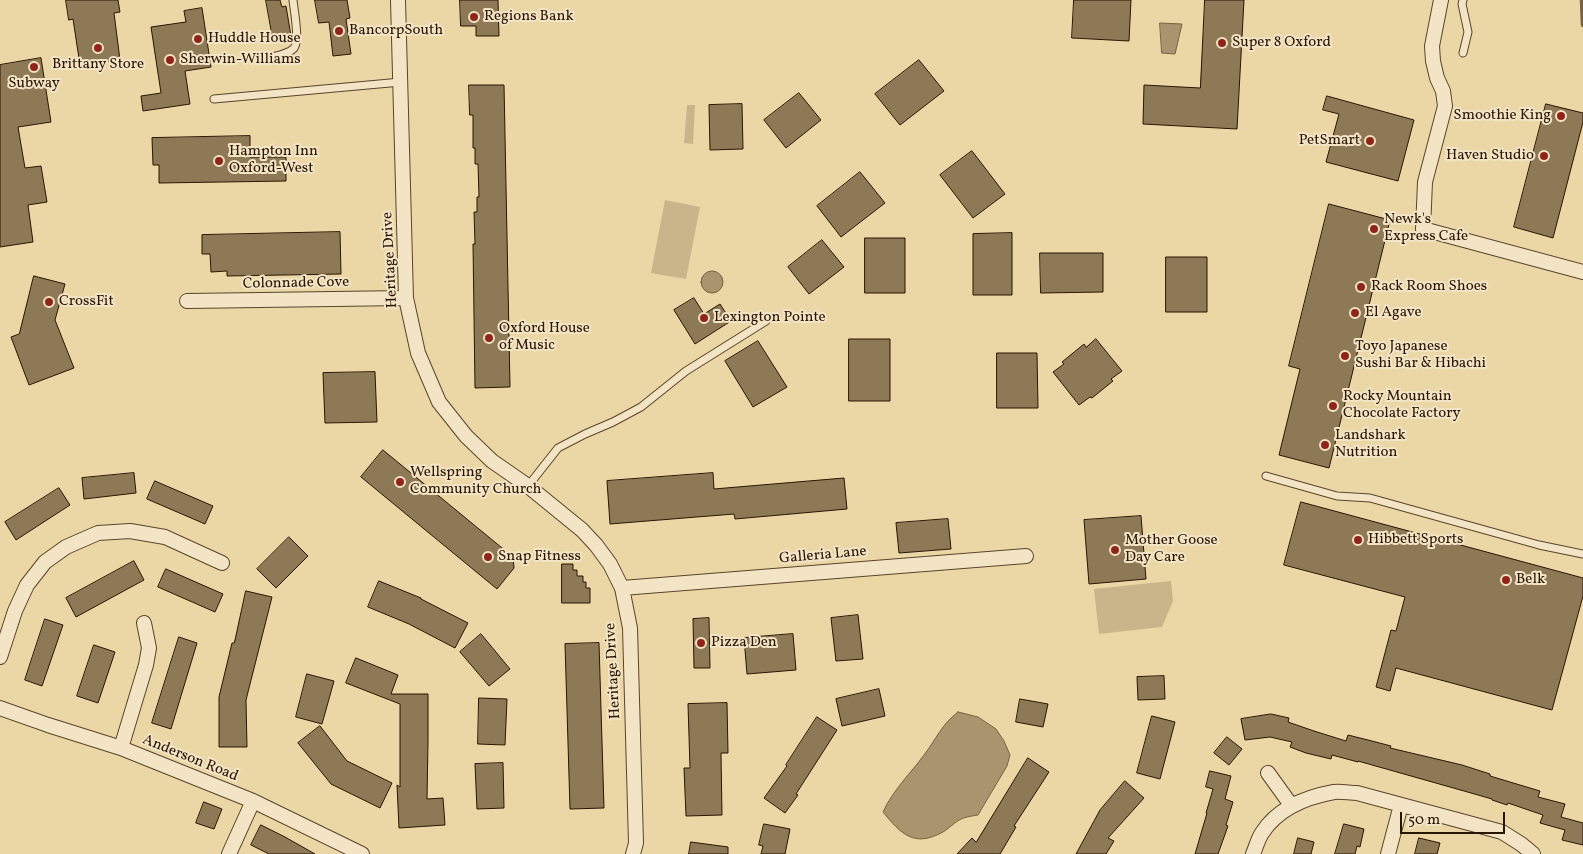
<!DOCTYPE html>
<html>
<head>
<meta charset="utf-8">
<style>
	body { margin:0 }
	#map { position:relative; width:1583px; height:854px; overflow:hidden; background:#ebd6a6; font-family:Vollkorn,serif }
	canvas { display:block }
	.scale { position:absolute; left:1400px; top:812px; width:105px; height:22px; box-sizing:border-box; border:2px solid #2a1500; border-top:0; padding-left:6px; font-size:15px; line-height:18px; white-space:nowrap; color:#2a1500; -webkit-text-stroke:4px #f2e4c5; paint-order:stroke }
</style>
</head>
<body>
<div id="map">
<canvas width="1583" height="854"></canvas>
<div class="scale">50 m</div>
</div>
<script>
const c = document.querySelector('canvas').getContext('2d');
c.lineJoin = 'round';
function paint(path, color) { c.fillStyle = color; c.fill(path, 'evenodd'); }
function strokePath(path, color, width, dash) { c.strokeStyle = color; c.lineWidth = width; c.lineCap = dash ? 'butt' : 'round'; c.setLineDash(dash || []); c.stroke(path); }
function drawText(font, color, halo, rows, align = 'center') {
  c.font = font + ' Vollkorn,serif'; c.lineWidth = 4; c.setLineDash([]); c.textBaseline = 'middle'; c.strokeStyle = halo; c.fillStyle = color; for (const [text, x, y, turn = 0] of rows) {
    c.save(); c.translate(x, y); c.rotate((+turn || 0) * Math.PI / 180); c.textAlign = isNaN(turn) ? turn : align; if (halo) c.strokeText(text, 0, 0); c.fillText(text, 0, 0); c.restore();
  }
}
const green = new Path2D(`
	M687,105H695L693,144L684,143Z
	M665,200L700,207L686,279L651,273Z
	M1171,581L1173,601L1162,627L1099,634L1094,589Z`);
const water = new Path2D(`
	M1160,23L1182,24L1175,54L1162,53Z
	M701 282a11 11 0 1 1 22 0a11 11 0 1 1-22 0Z
	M958,712L978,717L996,729L1004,741L1010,755L1007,766L978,815C972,816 964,817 959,820C953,824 948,829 943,832C914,848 901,834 883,812C893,790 910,774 924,755C937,738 941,725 958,712Z`);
const stream = new Path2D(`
	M1582,0L1583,25`);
const building = new Path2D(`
	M66,0H118L120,12L114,13L120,60L80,65L73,19L69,20Z
	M266,0H280L282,7L286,6L291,36L273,39Z
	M315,0H347L350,18L346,19L351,54L333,56L329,22L319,23Z
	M460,0H498L499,36H476V26H461Z
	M1074,0H1131L1129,41L1072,38Z
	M1205,0H1244L1237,129L1143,124L1144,85L1200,88Z
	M202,8L211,67L185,71L190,104L143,111L141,96L161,93L151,27L186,22L184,11Z
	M41,58L51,122L18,127L25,168L41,166L47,202L28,205L33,242L0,247V65Z
	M919,60L944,91L900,125L875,94Z
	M469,85H504L510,387L475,388L473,244H475L474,212H477V197H479L478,164H475V148H473V115H470Z
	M799,93L821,120L786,148L764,120Z
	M1327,96L1414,120L1398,181L1326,162L1339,114L1323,110Z
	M742,104L743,149L710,150L709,105Z
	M1546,104L1583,113V122L1553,238L1514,227Z
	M250,136V157H286V181L159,183V165H153L152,138Z
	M972,151L1005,194L973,218L940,175Z
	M860,172L885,203L841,237L817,206Z
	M1329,204L1390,220L1329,468L1279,455L1300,369L1289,366Z
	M340,232L341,274L227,276V271L211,272L210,254H202V235Z
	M1012,233V295H973V234Z
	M865,238H905V293H865Z
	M822,240L844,267L809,294L788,267Z
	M1040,253H1103V292L1041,293Z
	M1166,257H1207V312H1166Z
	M34,276L65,284L55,320L74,368L29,385L11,337L19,334Z
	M694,298L704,314L720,304L731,321L695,344L674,310Z
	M849,339H890V401H849Z
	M1096,339L1122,371L1111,379L1113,381L1092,398L1090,397L1079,405L1053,372L1064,364L1062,362L1084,344L1086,347Z
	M758,341L787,387L753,407L725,361Z
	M997,353H1037L1038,408H997Z
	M375,372L377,422L325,423L323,373Z
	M383,450L513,557L514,568L497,589L361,477Z
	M134,473L136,493L84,499L82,478Z
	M713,473L714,489L844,478L847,509L735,519L734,514L610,524L607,481Z
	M155,481L213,506L205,524L147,499Z
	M59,488L70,505L16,540L5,522Z
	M1301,502L1583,578V596L1552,710L1396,668L1390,691L1376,687L1391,630L1396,631L1405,597L1284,565Z
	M1141,516L1146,579L1089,584L1084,520Z
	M948,519L951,549L899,553L896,523Z
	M289,537L308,556L276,588L257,569Z
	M134,561L144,580L76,617L66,598Z
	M562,564H573V570H577V576H583V582H586V588H590V603H562Z
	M166,569L223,594L215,612L158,587Z
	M379,581L421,598V599L468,623L455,648L409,624L368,607Z
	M246,591L272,597L246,700L247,747H219V697L232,643H234Z
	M858,615L863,659L836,661L831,618Z
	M709,618L710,668H694L693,619Z
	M45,619L63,625L42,686L25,680Z
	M481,634L510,669L489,686L460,652Z
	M793,634L796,670L747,674L744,638Z
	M179,637L197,643L171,729L152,723Z
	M599,643L604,808L570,809L565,644Z
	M94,645L115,652L98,703L77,696Z
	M356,658L398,675L391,694H428V742L427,799L443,798L445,825L399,828L397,785L400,787V704L346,683Z
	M307,674L334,681L322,724L296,717Z
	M1164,676L1165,699L1138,700L1137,677Z
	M879,689L885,716L842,726L836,699Z
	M479,698L507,699L505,745L478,744Z
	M1020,699L1048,704L1043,727L1016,722Z
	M727,703L728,753H721L722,815L686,816L684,768H690L688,704Z
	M1271,714L1289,718L1288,722L1314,731L1346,741L1348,735L1372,741L1391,746L1390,748L1462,765L1490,774V776L1540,791L1538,797L1565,804L1561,817L1583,823V845L1562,840L1565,830L1540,823L1543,815L1508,803L1507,805L1492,800V799L1464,791L1358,761V762L1332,755L1331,759L1306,753L1290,747L1292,742L1270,737L1245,740L1241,719Z
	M1152,716L1175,722L1160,779L1137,773Z
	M817,717L837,730L796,794L798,795L785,813L764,798L787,766L786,765Z
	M320,726L347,761L392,783L380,808L331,784L298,743Z
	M1227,737L1242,749L1229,765L1214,753Z
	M1028,758L1049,772L1014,826L1016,827L1000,854H957L972,838L976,842Z
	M503,763L504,808L477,809L475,764Z
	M1210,771L1231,776L1225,799L1233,802L1226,825L1228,826L1218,854H1195L1207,813H1206L1213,789L1206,787Z
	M1125,781L1144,798L1108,838L1114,841L1106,854H1076L1100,810Z
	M204,802L222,809L214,829L196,823Z
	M764,824L790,829L785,854H761L763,846L759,845Z
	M1344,824L1364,829L1360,847L1357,846L1355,854H1335Z
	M261,825L285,837L315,854H269L251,845Z
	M1298,838L1314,842L1311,854H1294Z
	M1419,838L1440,843L1437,854H1415Z
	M691,842L728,847V854H689Z`);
const service = new Path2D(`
	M1463,0L1462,4L1468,32L1463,53
	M268,58C276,56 289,54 294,48C300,41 294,10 293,0
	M214,99L401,82
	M1266,476L1337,496L1370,498L1539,545L1583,554
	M528,486L558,448L585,434L613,422L641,407L686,371L766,321`);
const minor = new Path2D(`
	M398,0L406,298L418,353L439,402L466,436L492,461L528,486L582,530L596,545L610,564L622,588L630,628L636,843L633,854
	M1441,0L1432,46L1433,61L1437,78L1443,91L1445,106L1425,182L1423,229L1583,272
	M187,301L406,298
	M622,588L1026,556
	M0,657L15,611L27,585L45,562L66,547L98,533L130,531L165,537L222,563
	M0,708L48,725L121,748L253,801L362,854
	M121,748L146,665L149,648L144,623
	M1268,773L1291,805
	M229,854L253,801
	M1253,854C1256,847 1258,839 1262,833C1278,808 1306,797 1334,792C1341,791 1350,793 1357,793L1502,832L1521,844L1533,854
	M1388,854L1401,805`);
const markers = [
	[474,17,5,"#8f2418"],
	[339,31,5,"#8f2418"],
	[198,39,5,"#8f2418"],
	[1222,43,5,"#8f2418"],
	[98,48,5,"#8f2418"],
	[170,60,5,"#8f2418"],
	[34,67,5,"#8f2418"],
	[1561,116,5,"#8f2418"],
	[1370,141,5,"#8f2418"],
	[1544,156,5,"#8f2418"],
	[219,161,5,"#8f2418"],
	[1374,229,5,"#8f2418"],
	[1361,287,5,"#8f2418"],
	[49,302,5,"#8f2418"],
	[1355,313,5,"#8f2418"],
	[704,318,5,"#8f2418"],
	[489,338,5,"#8f2418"],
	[1345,356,5,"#8f2418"],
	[1333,406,5,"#8f2418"],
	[1325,445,5,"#8f2418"],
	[400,482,5,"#8f2418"],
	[1358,540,5,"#8f2418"],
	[1115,550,5,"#8f2418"],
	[488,557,5,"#8f2418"],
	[1506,580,5,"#8f2418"],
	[701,643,5,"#8f2418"]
];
const poiNames = [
	["Regions Bank",484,17],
	["BancorpSouth",349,31],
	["Huddle House",208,39],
	["Super 8 Oxford",1232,43],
	["Sherwin-Williams",180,60],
	["Brittany Store",98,65,"center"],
	["Subway",34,84,"center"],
	["Smoothie King",1551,116,"right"],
	["PetSmart",1360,141,"right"],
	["Hampton Inn",229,152],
	["Oxford-West",229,169],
	["Haven Studio",1534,156,"right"],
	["Newk's",1384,220],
	["Express Cafe",1384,237],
	["Rack Room Shoes",1371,287],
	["CrossFit",59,302],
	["El Agave",1365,313],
	["Lexington Pointe",714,318],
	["Oxford House",499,329],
	["of Music",499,346],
	["Toyo Japanese",1355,347],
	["Sushi Bar & Hibachi",1355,364],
	["Rocky Mountain",1343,397],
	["Chocolate Factory",1343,414],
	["Landshark",1335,436],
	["Nutrition",1335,453],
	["Wellspring",410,473],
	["Community Church",410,490],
	["Hibbett Sports",1368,540],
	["Mother Goose",1125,541],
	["Day Care",1125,558],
	["Snap Fitness",498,557],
	["Belk",1516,580],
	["Pizza Den",711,643]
];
const streetNames = [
	["Heritage Drive",391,260,-93],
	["Colonnade Cove",296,284,-1],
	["Galleria Lane",823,556,-5],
	["Heritage Drive",614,671,-93],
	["Anderson Road",190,759,22]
];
paint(green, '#cab58a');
paint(water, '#a9946e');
strokePath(water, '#766142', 1);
strokePath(stream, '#766142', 4.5);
paint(building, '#8e7956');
strokePath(building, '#2a1500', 1);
strokePath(service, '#5a452a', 9);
strokePath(minor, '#5a452a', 16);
strokePath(service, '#f2e4c5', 7);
strokePath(minor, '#f2e4c5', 14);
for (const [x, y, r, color] of markers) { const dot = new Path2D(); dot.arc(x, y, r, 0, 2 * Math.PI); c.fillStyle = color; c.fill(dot); strokePath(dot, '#f2e4c5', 2); }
drawText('15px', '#2a1500', '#f2e4c5', poiNames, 'left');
drawText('15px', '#2a1500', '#f2e4c5', streetNames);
</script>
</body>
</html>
